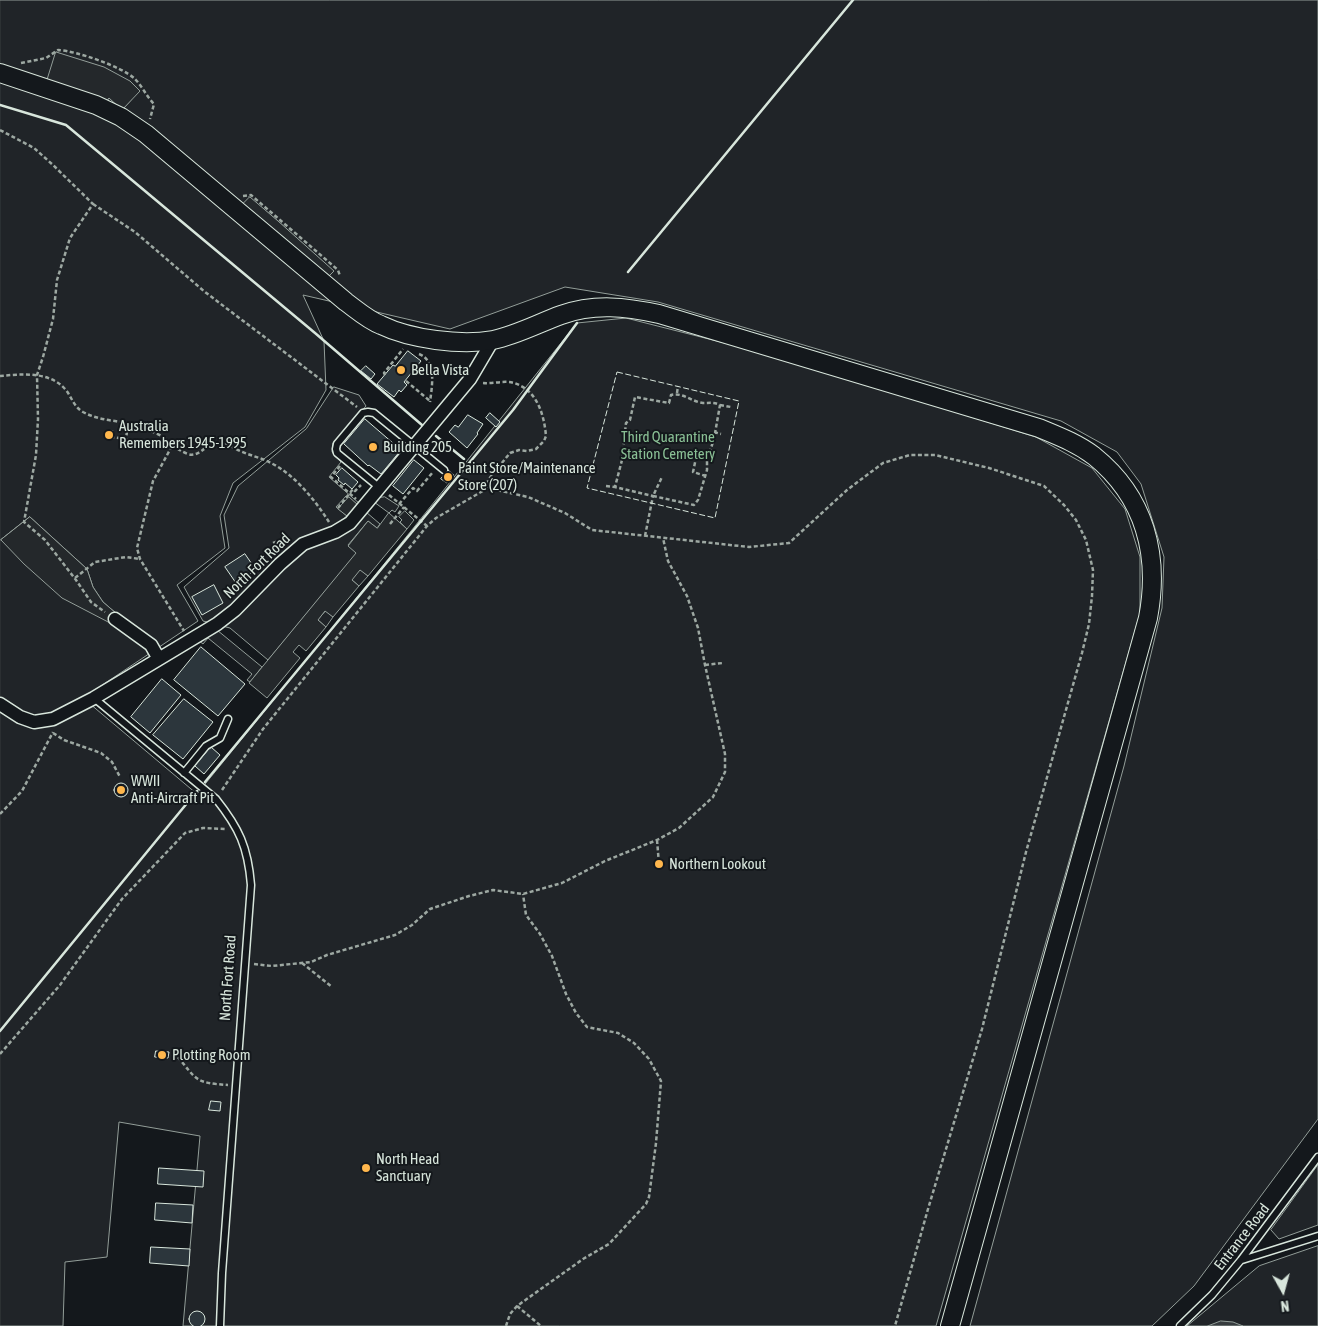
<!DOCTYPE html>
<html>
<head>
<meta charset="utf-8">
<style>
	body { margin:0 }
	#map { position:relative; width:1318px; height:1326px; overflow:hidden; background:#14181c; font-family:"Asap Condensed",sans-serif }
	canvas { display:block }
	.north { position:absolute; left:1258px; top:1266px; width:50px; height:50px; -webkit-text-stroke:4px #14181c; paint-order:stroke; rotate:173deg; font-size:14px; font-weight:700; line-height:20px; text-align:center; color:#d8e6dc }
	.north::after { content:''; display:block; margin:auto; width:18px; height:22px; background:#d8e6dc; clip-path:polygon(50% 0,100% 100%,50% 72%,0 100%) }
</style>
</head>
<body>
<div id="map">
<canvas width="1318" height="1326"></canvas>
<div class="north">N</div>
</div>
<script>
const c = document.querySelector('canvas').getContext('2d');
c.lineJoin = 'round';
function paint(path, color) { c.fillStyle = color; c.fill(path, 'evenodd'); }
function strokePath(path, color, width, dash) { c.strokeStyle = color; c.lineWidth = width; c.lineCap = dash ? 'butt' : 'round'; c.setLineDash(dash || []); c.stroke(path); }
function drawText(font, color, halo, rows, align = 'center') {
  c.font = font + ' "Asap Condensed",sans-serif'; c.lineWidth = 4; c.setLineDash([]); c.textBaseline = 'middle'; c.strokeStyle = halo; c.fillStyle = color; for (const [text, x, y, turn = 0] of rows) {
    c.save(); c.translate(x, y); c.rotate((+turn || 0) * Math.PI / 180); c.textAlign = isNaN(turn) ? turn : align; if (halo) c.strokeText(text, 0, 0); c.fillText(text, 0, 0); c.restore();
  }
}
const green = new Path2D(`
	M0,0H1318V1119L1194,1286L1152,1326H970L1124,766L1162,608L1164,557L1141,484L1117,452L1061,421L658,302L565,287L450,329L303,295L324,341L326,390L305,427L233,483L220,516L225,548L177,585L198,621L83,698L197,794L411,531L577,323L626,318L768,354L1036,437L1092,468L1125,509L1140,557V613L936,1326H183L200,1136L119,1122L107,1257L65,1262L63,1326H0ZM57,52L132,99L122,110L109,98L106,102ZM249,197L278,221L333,271ZM30,517L87,569L93,587L103,602L117,614L1,540Z
	M334,387L359,395L366,406L333,443L332,452L341,462L329,477L360,504L358,505L346,496L336,507L347,516L334,526L329,539L366,512L380,524L377,528L368,521L348,545L357,553L268,660L230,628L203,621L184,587L229,548L224,515L238,486L306,429Z
	M385,497L399,506L395,512L392,510L389,513L374,502L377,498Z
	M405,511L414,520L407,529L400,522L402,520L399,517Z
	M360,569L368,576L359,586L352,580Z
	M326,611L333,617L326,627L318,620Z
	M217,630L262,667L250,682L247,680L252,674L208,638L203,644L198,640Z
	M1318,1165V1225L1279,1239L1271,1230Z
	M1318,1246V1326H1187L1259,1266Z`);
const parking = new Path2D(`
	M56,52L104,67L130,81L140,91L122,110L109,98L106,102L47,81Z
	M250,197L278,221L334,271L326,279L242,205Z
	M349,497L358,505L347,516L338,509Z
	M389,513L407,529L368,576L360,570L352,580L359,586L333,617L325,611L318,620L326,627L306,651L299,645L293,652L300,658L267,698L249,683L356,553L348,546L368,521L377,528Z
	M30,517L87,569L93,587L103,602L117,614L112,624L62,598L24,564L1,540Z`);
const water = new Path2D(`
	M1221,1321L1233,1322L1243,1326H1208Z`);
const building = new Path2D(`
	M408,351L421,361L404,382L407,385L401,392L399,390L394,397L377,384L393,365L395,366Z
	M366,366L375,374L371,379L361,371Z
	M490,413L500,422L496,427L486,418Z
	M468,415L483,424L477,433L478,434L467,448L449,432L455,425L458,427Z
	M365,419L401,450L381,474L369,465L368,466L344,444Z
	M414,460L424,468L403,494L393,486Z
	M342,468L358,482L352,489L345,483L344,485L338,480L339,478L336,475Z
	M448,470L454,475L447,483L441,479Z
	M245,554L256,570L236,583L225,567Z
	M214,585L223,603L202,615L192,597Z
	M201,647L245,684L218,716L174,680Z
	M162,679L181,695L150,733L131,717Z
	M184,699L213,722L183,759L153,735Z
	M211,747L220,755L204,774L195,766Z
	M114 790a7 7 0 1 1 14 0a7 7 0 1 1-14 0Z
	M156,1051L169,1052L168,1058L155,1057Z
	M211,1101L221,1102L220,1111L209,1110Z
	M159,1168L204,1171L203,1187L158,1184Z
	M156,1203L193,1205L192,1223L155,1220Z
	M151,1247L190,1249L189,1266L150,1263Z
	M189 1319a8 8 0 1 1 16 0a8 8 0 1 1-16 0Z`);
const path = new Path2D(`
	M21,63L46,58L58,50C76,51 121,66 135,79C142,86 147,97 154,104L150,119
	M0,130L34,148L53,165L93,204L70,238L57,280L53,319L43,357L37,375L38,419L36,455L24,522L45,540L76,580L91,602L105,612
	M243,196L251,195L338,270L340,276
	M93,204L135,232L205,292L357,407
	M419,354C437,361 432,386 430,402
	M385,375L384,373L403,349
	M0,376C21,374 49,371 65,389C72,397 73,406 83,412C101,422 123,420 142,427C148,430 157,433 163,437C171,443 177,450 188,454C199,458 207,443 218,442C225,441 230,446 236,449C247,455 260,457 271,463C295,475 315,500 329,522
	M406,381L430,401
	M483,383C493,384 505,380 514,383C537,390 544,414 546,436L544,441L536,449L527,451L519,450L510,453L488,480V488
	M677,393L678,386
	M720,405L731,407
	M112,430L111,437L126,439L128,424
	M714,432L721,434
	M172,446L153,481L137,548L140,559L184,631
	M340,466L331,477L356,499
	M706,476L693,472L696,458L708,457
	M606,486L615,487
	M389,495L427,526
	M399,504L413,488L417,491L433,472
	M338,508L353,489L355,491L361,485
	M390,524L404,507
	M645,536L653,496L615,487L622,460L626,423L630,420L635,397L669,403L671,395C683,392 692,402 703,403C710,403 714,402 720,405L714,439L707,460V470L698,500L694,505L653,496L662,477
	M273,543L287,538L290,539
	M75,578L95,562L126,557L140,559
	M705,665L723,663
	M53,733L64,740L101,753L112,762L120,777
	M222,790L263,729L427,526L436,518L488,488L528,497L565,513L592,530L749,547L789,543L847,490L883,463L910,455H935L989,468L1044,486L1064,505L1076,520L1086,540L1093,570L1092,596L1089,624L1082,653L1026,852L982,1029L928,1209L895,1326
	M0,814L22,791L53,732
	M657,840L659,864
	M302,963L332,987
	M254,964L272,966L311,962L327,955L395,935L412,925L430,909L469,896L493,890L523,894L562,883L605,861L657,840L679,828L713,797L725,772V754L705,665L698,628L687,596L668,561L663,538
	M0,1054L60,985L122,899L185,833L203,828L226,829
	M172,1055L177,1056C197,1080 195,1083 228,1085
	M517,1306L541,1326
	M506,1326L510,1314L517,1306L583,1259L609,1244L646,1204L649,1197L656,1143L661,1081L649,1059L634,1043L618,1033L587,1027L576,1013L566,994L552,956L540,934L526,915L523,894`);
const lane = new Path2D(`
	M380,488L337,453L336,449L337,444L363,413L368,412L374,413L444,470
	M94,698L216,799C239,828 248,847 251,885L222,1273L220,1326
	M184,773L206,746L220,738L228,719
	M1242,1260L1318,1236
	M1180,1326L1212,1295L1241,1260L1318,1157`);
const street = new Path2D(`
	M115,619L151,645L159,659
	M0,704L20,717L34,722L53,719L94,698L217,624L235,610L280,564L303,544L335,532L350,523L470,379L493,340`);
const secondary = new Path2D(`
	M0,73L96,105L121,117L146,134L346,302C357,310 368,320 381,325C410,339 461,346 493,340C517,335 539,323 561,315C595,303 626,307 659,314L1039,428C1058,436 1077,443 1094,456C1145,497 1160,555 1148,618L950,1326`);
const fence = new Path2D(`
	M617,372L739,401L715,518L587,488Z`);
const wall = new Path2D(`
	M0,105L66,125L315,333L422,425
	M628,272L853,0
	M436,436L464,459
	M205,782L513,410L577,323
	M0,1031L197,791`);
const markers = [
	[401,370,5,"#ffb74d"],
	[109,435,5,"#ffb74d"],
	[373,447,5,"#ffb74d"],
	[448,477,5,"#ffb74d"],
	[121,790,5,"#ffb74d"],
	[659,864,5,"#ffb74d"],
	[162,1055,5,"#ffb74d"],
	[366,1168,5,"#ffb74d"]
];
const poiNames = [
	["Bella Vista",411,370],
	["Australia",119,426],
	["Remembers 1945-1995",119,443],
	["Building 205",383,447],
	["Paint Store/Maintenance",458,468],
	["Store (207)",458,485],
	["WWII",131,781],
	["Anti-Aircraft Pit",131,798],
	["Northern Lookout",669,864],
	["Plotting Room",172,1055],
	["North Head",376,1159],
	["Sanctuary",376,1176]
];
const parkNames = [
	["Third Quarantine",668,437],
	["Station Cemetery",668,454]
];
const streetNames = [
	["North Fort Road",257,566,-44],
	["North Fort Road",228,978,-86],
	["Entrance Road",1242,1237,-52]
];
paint(green, '#202428');
strokePath(green, '#939e99', 1);
paint(parking, '#24282b');
strokePath(parking, '#939e99', 1);
paint(water, '#363b3e');
strokePath(water, '#939e99', 1);
paint(building, '#2c363c');
strokePath(building, '#d8e6dc', 1);
strokePath(lane, '#d8e6dc', 9);
strokePath(street, '#d8e6dc', 15);
strokePath(secondary, '#d8e6dc', 20);
strokePath(path, '#9da8a2', 2.5, [4, 2.5]);
strokePath(lane, '#14181c', 6);
strokePath(street, '#14181c', 12);
strokePath(secondary, '#14181c', 18);
strokePath(fence, '#d8e6dc', 1, [6, 2.5]);
strokePath(wall, '#d8e6dc', 2.5);
for (const [x, y, r, color] of markers) { const dot = new Path2D(); dot.arc(x, y, r, 0, 2 * Math.PI); c.fillStyle = color; c.fill(dot); strokePath(dot, '#14181c', 2); }
drawText('15px', '#d8e6dc', '#14181c', poiNames, 'left');
drawText('15px', '#8ac095', '#14181c', parkNames);
drawText('15px', '#d8e6dc', '#14181c', streetNames);
</script>
</body>
</html>
